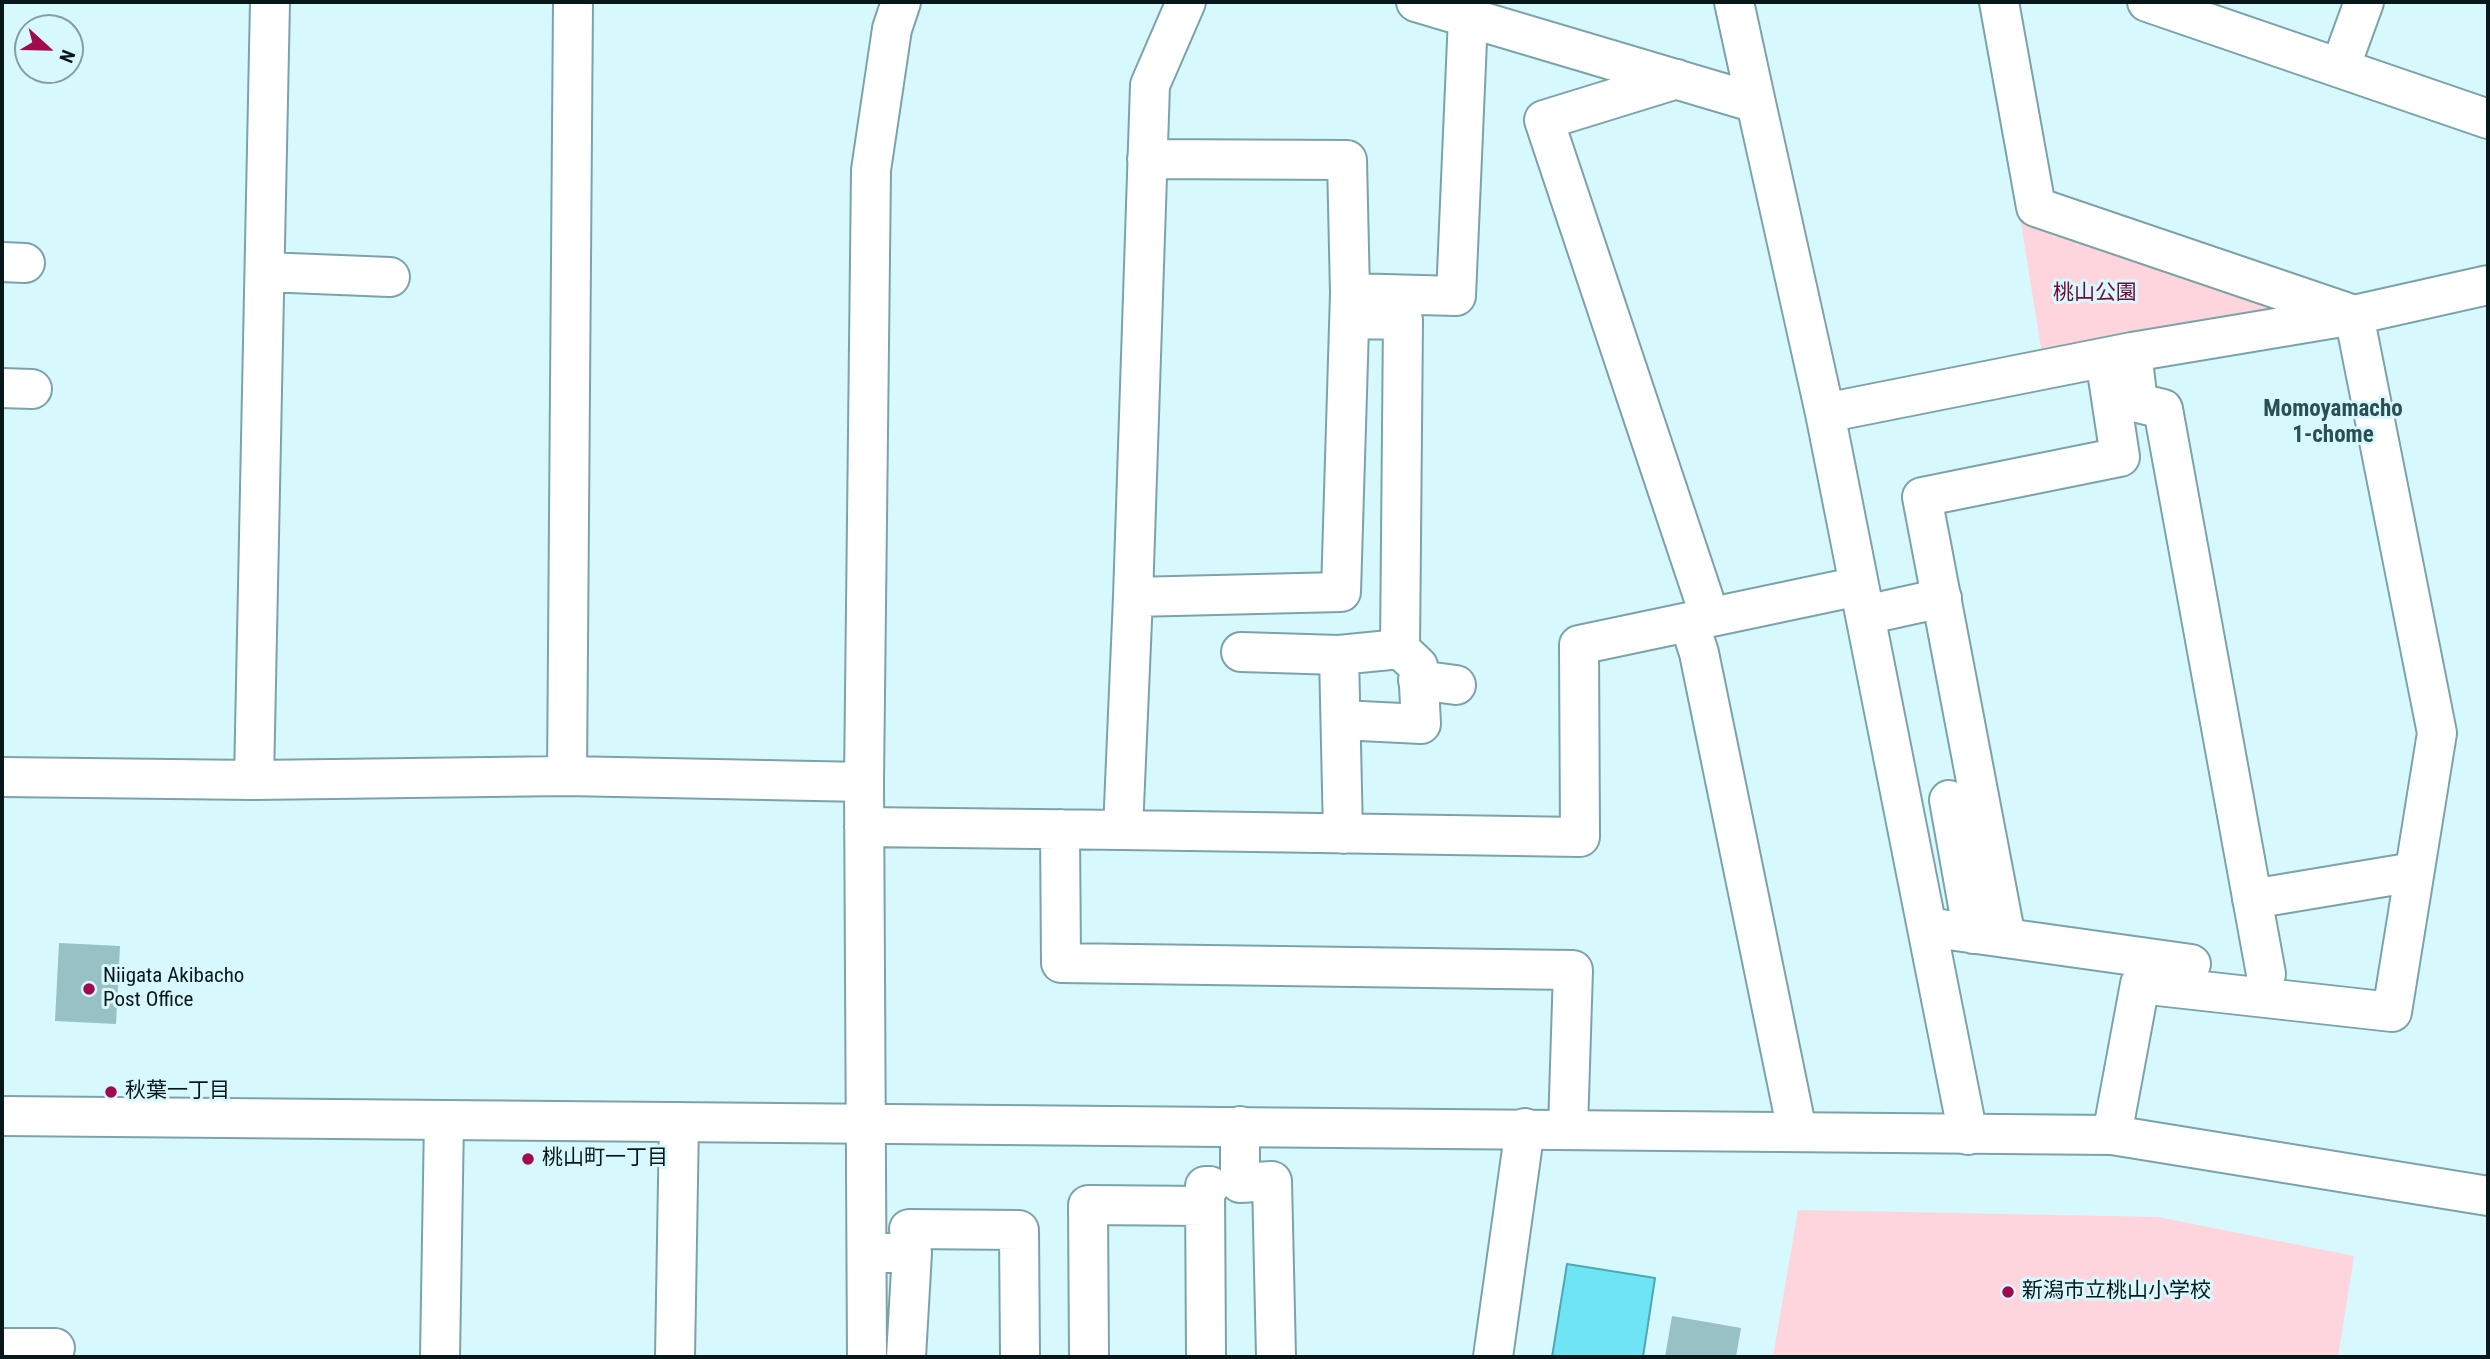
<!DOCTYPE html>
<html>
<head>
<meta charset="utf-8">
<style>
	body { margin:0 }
	#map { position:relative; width:2490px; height:1359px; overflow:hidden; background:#d7f8fd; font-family:"Roboto Condensed",sans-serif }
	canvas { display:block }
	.frame { position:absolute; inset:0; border:4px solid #08181a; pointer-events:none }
	.north { position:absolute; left:14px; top:14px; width:70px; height:70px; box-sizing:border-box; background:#d7f8fd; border:2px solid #849ea2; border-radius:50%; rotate:112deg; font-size:19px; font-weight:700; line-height:28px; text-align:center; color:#08181a }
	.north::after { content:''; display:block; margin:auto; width:24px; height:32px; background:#a10b4d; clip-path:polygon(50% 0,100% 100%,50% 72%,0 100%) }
</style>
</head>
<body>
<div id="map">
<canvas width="2490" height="1359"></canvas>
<div class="frame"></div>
<div class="north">N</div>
</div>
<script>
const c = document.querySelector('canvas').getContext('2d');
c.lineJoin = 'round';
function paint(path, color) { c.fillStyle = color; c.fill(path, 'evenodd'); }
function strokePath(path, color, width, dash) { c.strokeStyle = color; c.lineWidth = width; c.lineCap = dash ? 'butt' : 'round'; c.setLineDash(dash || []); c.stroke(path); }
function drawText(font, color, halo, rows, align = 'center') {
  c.font = font + ' "Roboto Condensed","Noto Sans JP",sans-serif'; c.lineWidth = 6; c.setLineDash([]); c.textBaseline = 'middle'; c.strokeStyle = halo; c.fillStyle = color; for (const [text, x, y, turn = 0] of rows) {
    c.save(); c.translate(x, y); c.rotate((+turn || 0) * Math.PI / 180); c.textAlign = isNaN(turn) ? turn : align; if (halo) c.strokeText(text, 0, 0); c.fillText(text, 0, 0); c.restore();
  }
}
const green = new Path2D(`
	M2018,205L2331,309L2044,366Z
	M1798,1210L2158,1217L2354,1256L2338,1357H1773Z`);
const water = new Path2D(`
	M1567,1264L1655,1278L1643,1357H1552Z`);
const building = new Path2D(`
	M59,943L120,946L116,1024L55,1021Z
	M1672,1316L1741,1328L1736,1357H1665Z`);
const street = new Path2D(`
	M270,2L254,780L567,776L573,2
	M1416,2L1756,103L1825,413L1968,1135
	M1734,2L1756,103
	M1999,2L2036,207L2354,315L2437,733L2392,1012L2140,984L2112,1135
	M2147,2L2488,119
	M2340,68L2364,2
	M1677,79L1544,120L1710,617
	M1147,159L1347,160L1350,293
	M2,262L25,263
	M265,272L390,277
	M1354,319L1403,320L1400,649
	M2132,352L2138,403L2163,409L2266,974
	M2,388L32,389
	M1825,413L2132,352L2354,315L2488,285
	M1133,597L1150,85L1186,2
	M1865,615L1942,598
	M1689,622L1699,653L1797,1131
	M1241,652L1339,655L1343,834
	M1339,655L1400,649L1418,666L1421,724L1341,720
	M1418,680L1456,685
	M567,776L864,782
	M2,777L254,780
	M1949,800L1973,934
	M864,827L1123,830L1133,597L1341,592L1350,293L1456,296L1468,17
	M1060,829L1061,963L1573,970L1568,1129
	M1123,830L1580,837L1579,645L1859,586
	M2252,899L2414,872
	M1927,927L2191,964
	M2006,938L1922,497L2120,457L2105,358
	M1240,1126V1183L1272,1181L1276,1357
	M885,1253H912L906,1357
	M912,1253L909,1229L1019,1230L1020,1357
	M2,1348H55
	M440,1357L444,1120
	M675,1357L679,1122
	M867,1357L864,782L871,170L892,29L901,2
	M1089,1357L1088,1205L1205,1206
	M1206,1357L1205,1186H1210
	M1493,1357L1525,1128`);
const secondary = new Path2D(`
	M2,1116L2112,1135L2488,1196`);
const markers = [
	[89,989,7,"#a10b4d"],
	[111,1092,7,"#a10b4d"],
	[528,1159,7,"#a10b4d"],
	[2008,1292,7,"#a10b4d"]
];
const parkNames = [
	["桃山公園",2095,294]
];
const poiNames = [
	["Niigata Akibacho",103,977],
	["Post Office",103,1001],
	["秋葉一丁目",125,1092],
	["桃山町一丁目",542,1159],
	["新潟市立桃山小学校",2022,1292]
];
const neighbourhoodNames = [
	["Momoyamacho",2333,410],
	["1-chome",2333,436]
];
paint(green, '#fed4dd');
paint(water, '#6ee4f4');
strokePath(water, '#4fa7b3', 2);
paint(building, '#98c1c6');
strokePath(street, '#7ba3a9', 42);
strokePath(secondary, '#7ba3a9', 42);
strokePath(street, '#fff', 38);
strokePath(secondary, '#fff', 38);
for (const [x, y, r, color] of markers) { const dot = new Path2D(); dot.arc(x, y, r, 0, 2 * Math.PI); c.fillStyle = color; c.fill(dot); strokePath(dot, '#d7f8fd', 2.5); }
drawText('21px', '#730936', '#d7f8fd', parkNames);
drawText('21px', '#08181a', '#d7f8fd', poiNames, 'left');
drawText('bold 23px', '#294f54', '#d7f8fd', neighbourhoodNames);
</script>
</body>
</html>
